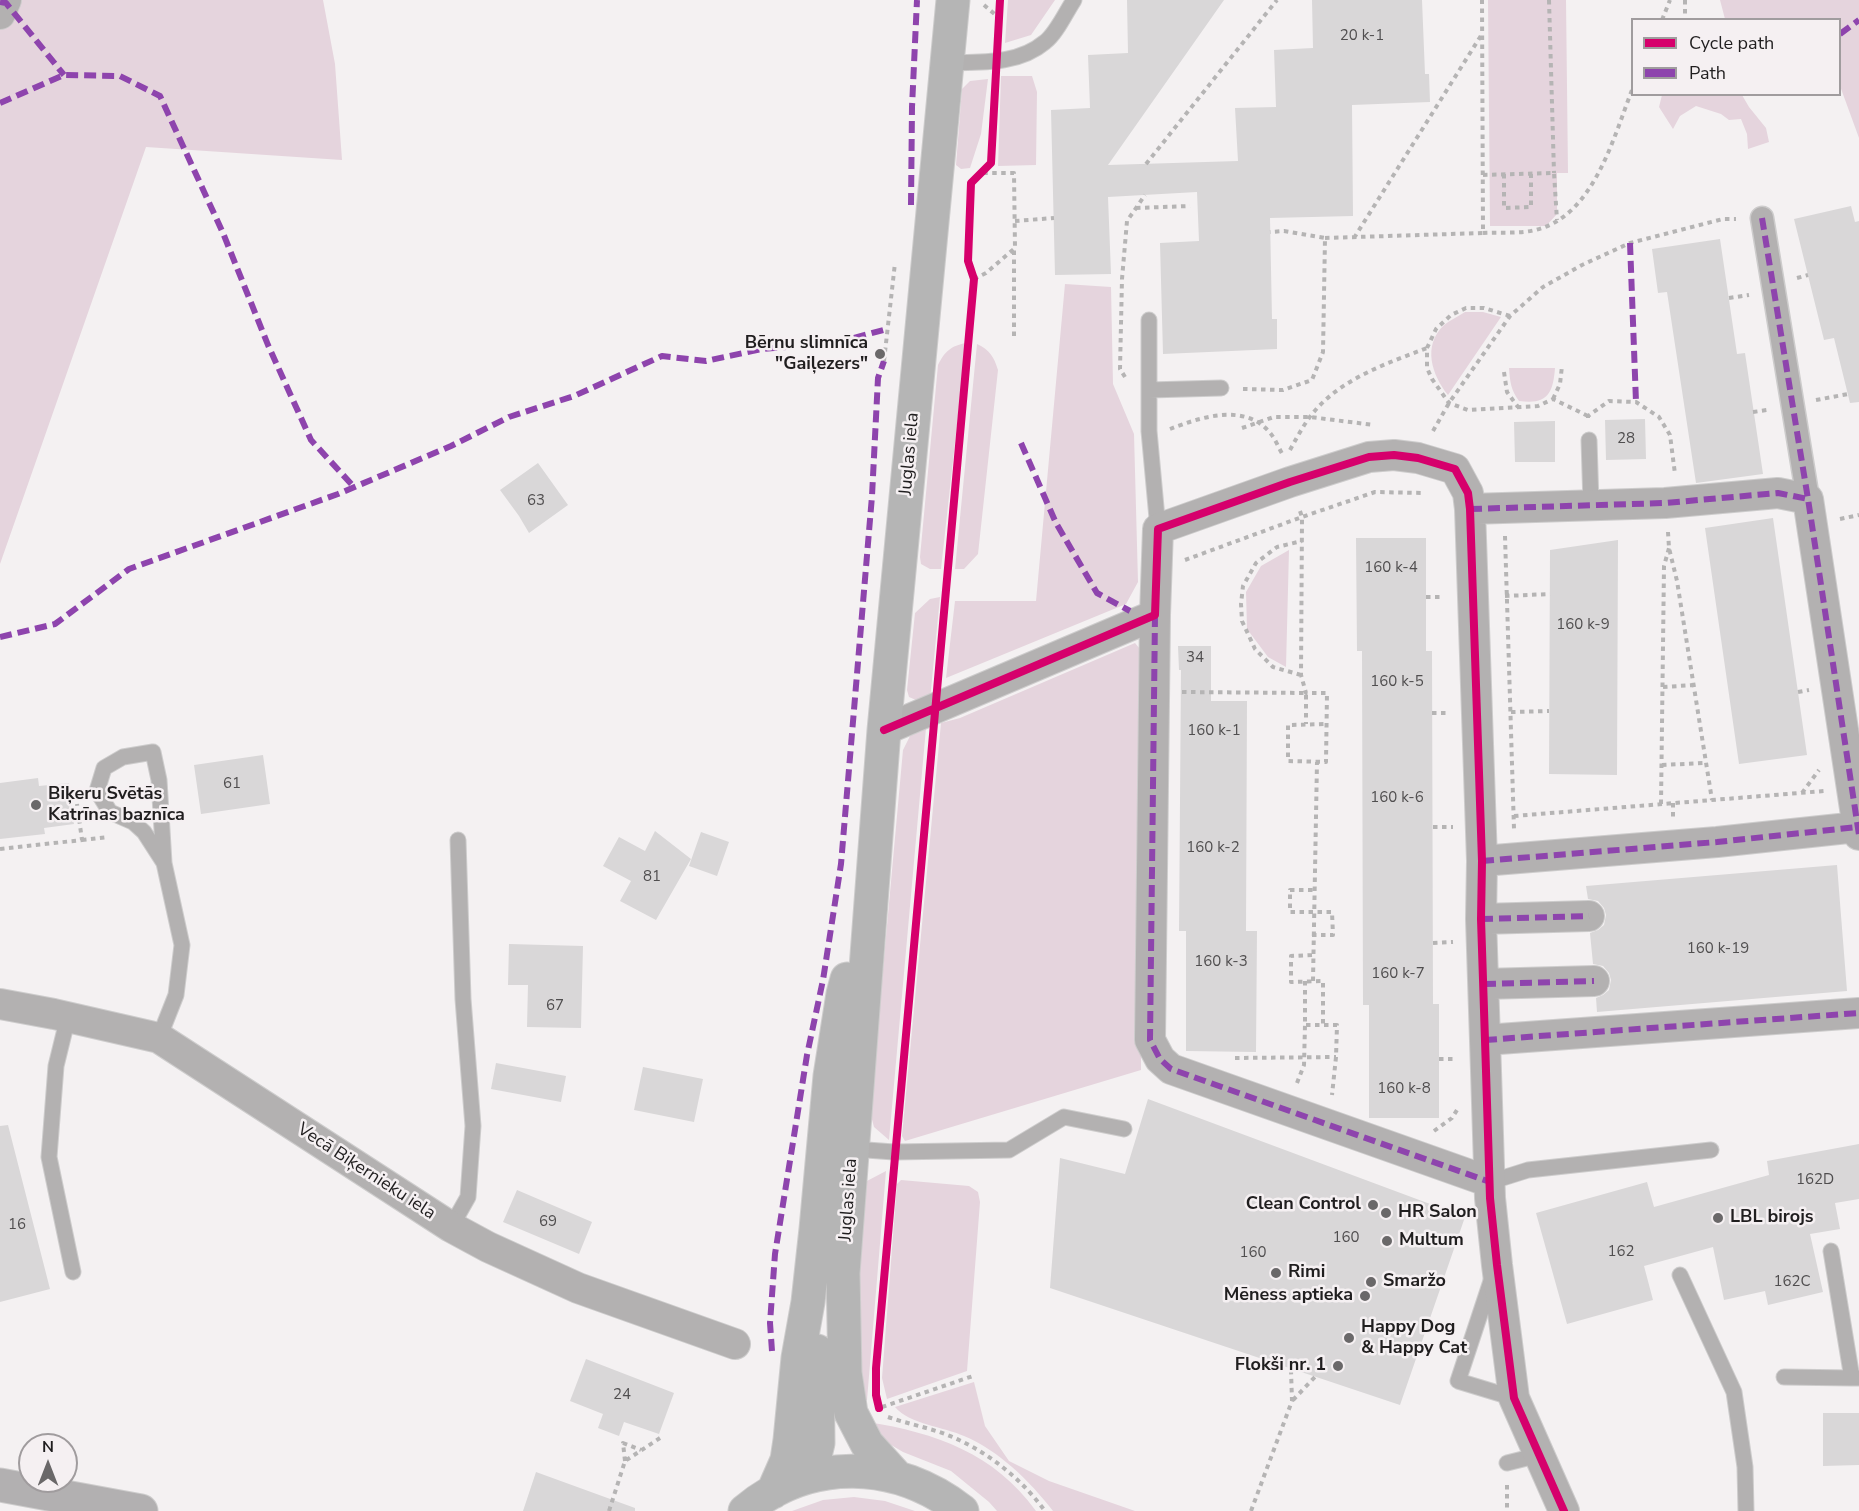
<!DOCTYPE html>
<html>
<head>
<meta charset="utf-8">
<style>
	body { margin:0 }
	#map { position:relative; width:1859px; height:1511px; overflow:hidden; background:#f4f1f2; font-family:"Nunito Sans",sans-serif }
	canvas { display:block }
	.legend { position:absolute; left:1631px; top:18px; width:210px; height:78px; box-sizing:border-box; background:#f5f0f2; border:2px solid #a09c9e; margin:0; padding:8px 10px; list-style:none; font-size:18px; color:#201e1f }
	.legend li { display:flex; align-items:center; gap:12px; height:30px }
	.legend b { width:30px; border:2px solid #a09c9e }
	.north { position:absolute; left:18px; top:1433px; width:60px; height:60px; box-sizing:border-box; background:#f5f0f2; border:2px solid #a09c9e; border-radius:50%; rotate:0deg; font-size:16px; font-weight:700; line-height:24px; text-align:center; color:#201e1f }
	.north::after { content:''; display:block; margin:auto; width:21px; height:27px; background:#6a6869; clip-path:polygon(50% 0,100% 100%,50% 72%,0 100%) }
</style>
</head>
<body>
<div id="map">
<canvas width="1859" height="1511"></canvas>
<ul class="legend">
<li><b style="height:8px;background:#d6006c"></b>Cycle path</li>
<li><b style="height:8px;background:#8e44ad"></b>Path</li>
</ul>
<div class="north">N</div>
</div>
<script>
const c = document.querySelector('canvas').getContext('2d');
c.lineJoin = 'round';
function paint(path, color) { c.fillStyle = color; c.fill(path, 'evenodd'); }
function strokePath(path, color, width, dash) { c.strokeStyle = color; c.lineWidth = width; c.lineCap = dash ? 'butt' : 'round'; c.setLineDash(dash || []); c.stroke(path); }
function drawText(font, color, halo, rows, align = 'center') {
  c.font = font + ' "Nunito Sans",sans-serif'; c.lineWidth = 5; c.setLineDash([]); c.textBaseline = 'middle'; c.strokeStyle = halo; c.fillStyle = color; for (const [text, x, y, turn = 0] of rows) {
    c.save(); c.translate(x, y); c.rotate((+turn || 0) * Math.PI / 180); c.textAlign = isNaN(turn) ? turn : align; if (halo) c.strokeText(text, 0, 0); c.fillText(text, 0, 0); c.restore();
  }
}
const green = new Path2D(`
	M0,0H323L335,64L342,160L146,147L0,564Z
	M1008,0H1055L1031,35L1005,43Z
	M1488,0H1566L1568,173H1557V214L1546,226H1490Z
	M1720,0H1859V138L1840,86V20L1725,19Z
	M1001,76H1032L1037,92L1036,165L998,166Z
	M988,79L981,134L970,168L961,169L956,165L962,89L970,81Z
	M1662,95H1742L1749,107L1766,128L1769,142L1748,149L1747,134L1741,119L1729,120L1721,114L1696,106L1680,116L1673,129L1659,107Z
	M1065,284L1111,287L1113,384L1134,434L1138,582L1126,604L946,678L955,601H1036Z
	M1465,312H1483L1501,317L1448,395C1432,375 1422,346 1444,325C1450,320 1459,316 1465,312Z
	M966,343L941,569H930L921,564L920,557L938,365C945,351 951,346 966,343Z
	M977,344C990,350 994,357 998,370L978,554L964,569H955Z
	M1509,368H1555C1553,393 1548,405 1519,401C1511,390 1510,382 1509,368Z
	M1289,550L1286,667L1268,657L1247,629L1246,592L1261,566Z
	M940,597L930,700H916L909,697L907,690L915,613L930,599Z
	M1135,643L1140,649L1141,1070L905,1141L902,1136L941,723L960,718Z
	M926,728L889,1140L874,1127L870,1112L903,750L910,736Z
	M886,1171L867,1400L861,1403L858,1200L865,1182Z
	M901,1180L969,1186L978,1192L980,1202L967,1371L887,1399L882,1378L897,1184Z
	M974,1382L985,1426L1009,1461L1049,1481L1135,1511H1053C1030,1481 998,1450 964,1436C944,1427 909,1424 895,1407Z
	M868,1422C936,1433 994,1453 1036,1511H997L989,1502L951,1471L903,1452L881,1439Z
	M854,1497L885,1501L915,1511H792L823,1500Z`);
const building = new Path2D(`
	M1127,0H1224L1108,165L1238,161L1235,108L1276,107L1274,50L1313,48L1312,0H1422L1425,74H1429L1430,102L1352,105L1353,216L1270,218L1272,319H1277V349L1163,354L1160,243L1199,241L1197,192L1108,197L1111,274L1055,275L1051,110L1090,108L1088,55L1128,53Z
	M1851,206L1855,222L1859,221V402L1850,403L1834,338L1824,340L1794,219Z
	M1720,239L1737,354L1745,353L1763,474L1696,483L1667,292L1658,293L1652,249Z
	M1645,419L1646,459L1606,460L1605,420Z
	M1555,421V462H1515L1514,422Z
	M538,463L568,505L529,533L519,516L500,490Z
	M1773,518L1807,755L1739,764L1705,528Z
	M1356,538H1426V651H1432L1433,1004H1439V1118H1369V1005H1363L1362,651H1357Z
	M1618,540L1617,775L1549,774L1550,550Z
	M1178,646H1211V701H1247L1246,931H1257L1256,1052L1186,1051V931H1179L1181,670H1179Z
	M263,755L270,804L201,814L194,765Z
	M38,778L39,786L69,783L74,824L44,828L45,834L0,839V783Z
	M655,831L691,859L656,920L620,901L631,881L603,866L619,837L645,851Z
	M701,832L729,842L717,876L689,866Z
	M1837,865L1847,991L1597,1012L1596,998L1603,995L1609,990L1611,980L1609,973L1603,966L1593,964L1590,933L1598,930L1604,925L1606,915L1604,908L1598,901L1588,899L1586,886Z
	M509,944L583,946L581,1028L527,1027L528,985H508Z
	M496,1063L566,1076L561,1102L491,1089Z
	M643,1067L703,1079L694,1122L634,1110Z
	M1148,1099L1465,1217L1400,1405L1050,1288L1060,1158L1125,1174Z
	M8,1125L50,1289L0,1302V1126Z
	M1859,1144V1199L1835,1203L1840,1229L1810,1234L1823,1292L1768,1305L1765,1291L1724,1300L1713,1247L1644,1266L1653,1300L1567,1324L1536,1213L1647,1182L1654,1207L1769,1175L1767,1161Z
	M517,1190L592,1222L579,1254L503,1222Z
	M586,1359L674,1393L659,1434L624,1422L619,1436L598,1428L603,1414L570,1401Z
	M1823,1413H1859V1465L1823,1466Z
	M536,1472L635,1508V1511H523Z`);
const path = new Path2D(`
	M1549,0L1554,173
	M1685,0V20
	M984,5L998,17
	M1662,20L1670,0
	M1146,164L1277,0
	M1504,174V208L1531,207V174
	M1483,175L1554,173L1557,220
	M1136,208L1190,206
	M1015,221L1054,218
	M1483,233C1500,232 1519,234 1535,230C1593,217 1613,139 1632,90
	M1325,238L1483,233L1482,0
	M1354,238L1482,34
	M1797,278L1808,275
	M974,279L986,273L1015,248L1014,173H980
	M1729,298L1749,295
	M1510,316L1484,308H1466L1451,315L1436,329L1427,348V368L1432,379L1449,403L1468,410L1538,406L1553,399L1588,416
	M1014,336V249
	M884,361L895,263
	M1504,372L1507,392L1518,407
	M1125,377L1120,369L1122,279L1127,221L1145,195
	M1243,389L1283,390L1312,380L1323,352L1325,238L1284,231L1270,232
	M1553,399L1560,384L1562,366
	M1816,400L1848,394
	M1753,412L1767,410
	M1588,418V416L1609,401L1636,402L1659,417L1670,435L1675,474
	M1242,428L1274,417H1310L1374,425
	M1170,429C1201,417 1246,402 1271,434C1276,440 1279,449 1283,455
	M1433,431L1449,403L1510,316L1543,287L1582,265L1630,243L1723,219H1736
	M1290,450C1296,439 1302,428 1309,418C1337,380 1385,364 1427,348
	M1300,511L1302,517L1301,675L1306,693H1327L1326,762L1288,761V725L1327,724
	M1840,519L1859,515
	M1668,532L1669,548L1677,581L1712,800
	M1505,536L1514,829
	M1185,560L1302,517L1375,492L1424,493
	M1505,596L1550,594
	M1426,597H1443
	M1301,675L1273,667L1255,649L1242,621L1241,604L1243,586L1256,563L1277,547L1302,541
	M1663,687L1694,685
	M1182,692L1306,693V724
	M1798,692L1809,690
	M1511,712L1549,711
	M1432,713H1447
	M1662,765L1705,763
	M1802,793L1819,770
	M1673,803V818
	M1661,804L1664,566L1669,548
	M1514,816L1824,791
	M1433,827H1453
	M82,840L108,837
	M0,849L82,840L77,804
	M1312,935H1333L1332,912H1290V890H1313
	M1433,943L1453,942
	M1312,955L1291,956V982L1323,981V1025
	M1305,981V1025H1337L1336,1057L1332,1095
	M1313,981L1317,762
	M1235,1058L1336,1057
	M1439,1059H1456
	M1297,1083L1304,1065L1305,1025
	M1434,1131L1452,1118L1457,1110
	M1293,1400L1315,1377
	M882,1407L973,1376
	M888,1417C911,1425 937,1429 959,1440C993,1456 1023,1481 1045,1511
	M625,1461L623,1443L641,1450
	M1507,1485V1511
	M609,1511L625,1461L660,1438
	M1251,1511L1292,1401L1291,1370`);
const service = new Path2D(`
	M946,63C980,62 1018,65 1045,42C1056,34 1066,12 1074,0
	M1149,320V431L1158,529
	M1149,390L1221,388
	M1589,440L1591,504
	M68,1017L56,1066L49,1157L73,1272
	M159,1038L176,995L182,945L164,863L144,832L133,822L110,812L97,791L104,768L123,757L153,752L159,780L164,863
	M853,1149L894,1152L1009,1150L1064,1117L1124,1129
	M1490,1182L1528,1170L1711,1150
	M451,1227L468,1197L473,1126L463,999L458,840
	M1831,1251L1852,1378H1859
	M1680,1275L1734,1392L1745,1467L1746,1511
	M1492,1278L1458,1381L1514,1398
	M1784,1377L1852,1378
	M1507,1463L1539,1455`);
const pedestrian = new Path2D(`
	M1762,218L1808,499`);
const minor = new Path2D(`
	M0,14L6,0
	M1470,509L1665,503L1778,493L1808,499L1859,835
	M1155,615L1150,1040L1160,1059L1171,1069L1490,1182
	M884,730L1155,615L1158,529L1290,482L1369,457L1394,455L1418,458L1455,469L1468,493L1470,509L1482,861L1481,919L1486,1071L1490,1198L1497,1265L1514,1398L1564,1511
	M1482,861L1717,842L1858,827
	M1481,919L1589,916
	M1484,984L1594,981
	M0,1004L54,1014L159,1038L451,1227L488,1247L578,1288L735,1344
	M1485,1040L1859,1013`);
const secondary = new Path2D(`
	M0,1485L141,1511`);
const primary = new Path2D(`
	M896,1476L867,1444L851,1413L845,1373L843,1273L884,730L953,0
	M807,1477L814,1460L818,1443L817,1351
	M773,1492L787,1460L790,1440L798,1358L808,1302L816,1229L830,1076L843,994L847,979
	M745,1511C810,1456 897,1460 962,1511`);
const quiet = new Path2D(`
	M0,2L6,3L64,75
	M1840,34L1859,20
	M0,103L64,75L120,76L160,96L223,233L268,345L311,440L354,487
	M911,205L912,107L917,0
	M1762,218L1808,499
	M1630,243L1636,402
	M1021,443L1056,523L1097,593L1130,611
	M1470,509L1665,503L1778,493L1808,499L1859,835
	M1155,615L1150,1040L1160,1059L1171,1069L1490,1182V1178
	M0,637L55,624L129,569L338,494L451,446L509,417L574,396L662,356L706,361L762,349L835,343L887,329
	M1482,861L1717,842L1858,827
	M1481,919L1589,916
	M1484,984L1594,981
	M1485,1040L1859,1013
	M772,1351L770,1323L775,1254L807,1055L823,980L841,864L872,496L878,378L884,361`);
const cycleway = new Path2D(`
	M884,730L1155,615L1158,529L1290,482L1369,457L1394,455L1418,458L1455,469L1468,493L1470,509L1482,861L1481,919L1486,1071L1490,1198L1497,1265L1514,1398L1564,1511
	M879,1408L876,1395V1368L974,279L968,261L971,183L991,163L1000,0`);
const markers = [
	[880,354,6,"#6a6869"],
	[36,805,6,"#6a6869"],
	[1373,1205,6,"#6a6869"],
	[1386,1213,6,"#6a6869"],
	[1718,1218,6,"#6a6869"],
	[1387,1241,6,"#6a6869"],
	[1276,1273,6,"#6a6869"],
	[1371,1282,6,"#6a6869"],
	[1365,1296,6,"#6a6869"],
	[1349,1338,6,"#6a6869"],
	[1338,1366,6,"#6a6869"]
];
const numberNames = [
	["20 k-1",1362,36],
	["28",1626,439],
	["63",536,501],
	["160 k-4",1391,568],
	["160 k-9",1583,625],
	["34",1195,658],
	["160 k-5",1397,682],
	["160 k-1",1214,731],
	["61",232,784],
	["160 k-6",1397,798],
	["160 k-2",1213,848],
	["81",652,877],
	["160 k-19",1718,949],
	["160 k-3",1221,962],
	["160 k-7",1398,974],
	["67",555,1006],
	["160 k-8",1404,1089],
	["162D",1815,1180],
	["69",548,1222],
	["16",17,1225],
	["160",1346,1238],
	["162",1621,1252],
	["160",1253,1253],
	["162C",1792,1282],
	["24",622,1395]
];
const poiNames = [
	["Bērnu slimnīca",868,344,"right"],
	["\"Gaiļezers\"",868,365,"right"],
	["Biķeru Svētās",48,795],
	["Katrīnas baznīca",48,816],
	["Clean Control",1361,1205,"right"],
	["HR Salon",1398,1213],
	["LBL birojs",1730,1218],
	["Multum",1399,1241],
	["Rimi",1288,1273],
	["Smaržo",1383,1282],
	["Mēness aptieka",1353,1296,"right"],
	["Happy Dog",1361,1328],
	["& Happy Cat",1361,1349],
	["Flokši nr. 1",1326,1366,"right"]
];
const streetNames = [
	["Juglas iela",910,454,-85],
	["Vecā Biķernieku iela",366,1172,33],
	["Juglas iela",849,1200,-86]
];
paint(green, '#e5d4dd');
paint(building, '#d9d7d8');
strokePath(service, '#cdcccc', 17);
strokePath(pedestrian, '#cdcccc', 25);
strokePath(minor, '#cdcccc', 32);
strokePath(secondary, '#cdcccc', 35);
strokePath(primary, '#cdcccc', 35);
strokePath(path, '#b5b4b4', 4, [4.5, 4.5]);
strokePath(service, '#b3b1b1', 15);
strokePath(pedestrian, '#b3b1b1', 22);
strokePath(minor, '#b3b1b1', 30);
strokePath(secondary, '#b2b0b1', 33);
strokePath(primary, '#b5b5b5', 33);
strokePath(quiet, '#8e44ad', 6, [12, 6]);
strokePath(cycleway, '#d6006c', 8);
for (const [x, y, r, color] of markers) { const dot = new Path2D(); dot.arc(x, y, r, 0, 2 * Math.PI); c.fillStyle = color; c.fill(dot); strokePath(dot, '#f5f0f2', 2); }
drawText('15px', '#504e4f', null, numberNames);
drawText('bold 18px', '#201e1f', '#f5f0f2', poiNames, 'left');
drawText('18px', '#201e1f', '#f5f0f2', streetNames);
</script>
</body>
</html>
